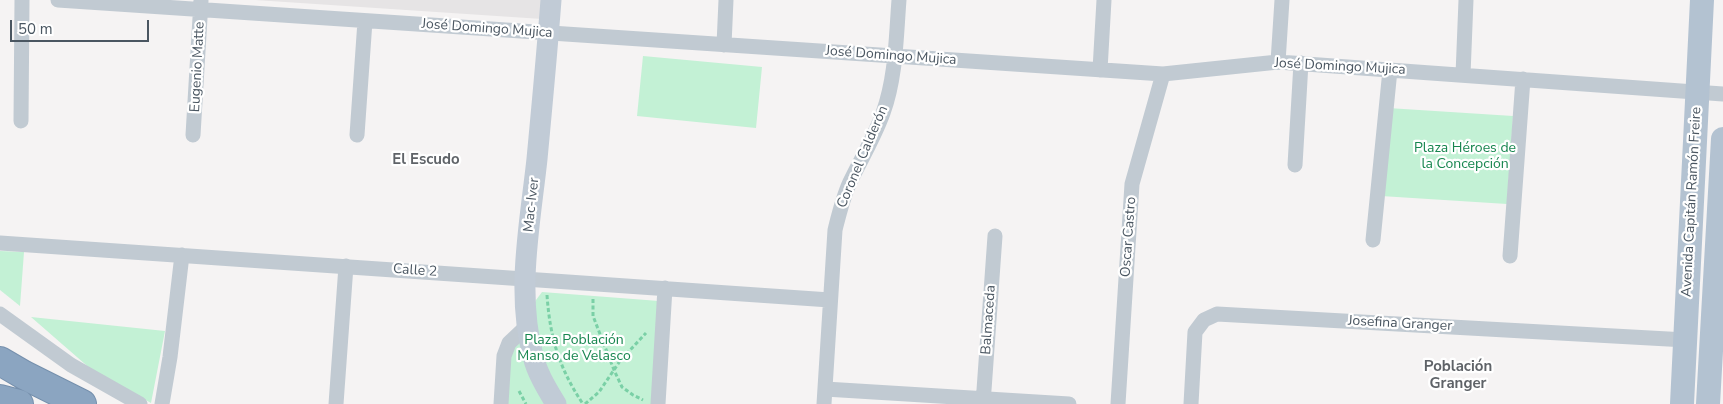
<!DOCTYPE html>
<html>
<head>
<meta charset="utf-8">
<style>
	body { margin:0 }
	#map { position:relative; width:1723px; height:404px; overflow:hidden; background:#f5f3f3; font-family:"Nunito Sans",sans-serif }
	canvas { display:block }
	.scale { position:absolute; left:10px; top:20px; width:139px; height:22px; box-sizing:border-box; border:2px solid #4a5661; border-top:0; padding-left:6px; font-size:15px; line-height:18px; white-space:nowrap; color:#4a5661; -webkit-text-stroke:4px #fff; paint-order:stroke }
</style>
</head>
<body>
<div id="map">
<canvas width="1723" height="404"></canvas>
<div class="scale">50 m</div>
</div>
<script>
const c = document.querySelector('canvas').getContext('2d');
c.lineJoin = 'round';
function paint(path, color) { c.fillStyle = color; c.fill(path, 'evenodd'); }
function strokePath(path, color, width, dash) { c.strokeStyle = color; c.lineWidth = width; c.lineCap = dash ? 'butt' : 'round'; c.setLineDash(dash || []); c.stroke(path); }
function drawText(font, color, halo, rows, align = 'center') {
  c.font = font + ' "Nunito Sans",sans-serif'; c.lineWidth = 4.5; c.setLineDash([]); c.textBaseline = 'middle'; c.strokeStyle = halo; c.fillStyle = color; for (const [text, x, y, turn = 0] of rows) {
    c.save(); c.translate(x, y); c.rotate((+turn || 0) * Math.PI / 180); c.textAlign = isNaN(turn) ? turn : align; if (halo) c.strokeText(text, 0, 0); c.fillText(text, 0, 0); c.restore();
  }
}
const education = new Path2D(`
	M255,0H544L542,19Z`);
const green = new Path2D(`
	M643,56L762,67L756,128L637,116Z
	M1388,108L1513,116L1507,204L1381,196Z
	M0,251L24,252L20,306L0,290Z
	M542,292L659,301L652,404H507L511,352L536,300Z
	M31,317L165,331L151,403L93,371Z`);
const path = new Path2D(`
	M547,295C550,338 559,368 583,404
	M593,299V316L614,370L622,387L633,395L643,400
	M519,391L526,404
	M585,404L599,392L620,361L646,333`);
const street = new Path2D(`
	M58,0L1163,74L1278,62L1723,94
	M724,45L726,0
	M1278,62L1282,0
	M1100,70L1104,0
	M1463,75L1466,0
	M21,121L22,0
	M193,135L201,1
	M357,135L365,21
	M1295,165L1301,63
	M1373,240L1390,70
	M0,243L830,300
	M1510,256L1523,79
	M0,314L71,365L140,404
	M825,389L1069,404
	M162,404L170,357L182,255
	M336,404L346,266
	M501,404L504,356L509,343L527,326
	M658,404L665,288
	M824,404L835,230C839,214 843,197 850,182C861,159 874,138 883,113C896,77 896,38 899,0
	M983,404L995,236
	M1118,404L1132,184L1163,74
	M1191,404L1195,332L1204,320L1217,314L1686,340`);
const secondary = new Path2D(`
	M551,0C547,53 542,106 537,159C530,224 516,292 533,356C537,373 547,389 556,404`);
const primary = new Path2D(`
	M1682,404L1702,0
	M1708,404L1723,139`);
const highway = new Path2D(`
	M0,361L24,375L82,404
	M0,399L19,404`);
const streetNames = [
	["José Domingo Mujica",487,29,4],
	["José Domingo Mujica",891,56,4],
	["Eugenio Matte",198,67,-87],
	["José Domingo Mujica",1340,67,3],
	["Coronel Calderón",863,157,-67],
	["Avenida Capitán Ramón Freire",1692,202,-87],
	["Mac-Iver",532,205,-84],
	["Oscar Castro",1129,237,-86],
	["Calle 2",415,271,4],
	["Balmaceda",989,320,-86],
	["Josefina Granger",1400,324,3]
];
const parkNames = [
	["Plaza Héroes de",1465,149],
	["la Concepción",1465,165],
	["Plaza Población",574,341],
	["Manso de Velasco",574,357]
];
const neighbourhoodNames = [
	["El Escudo",426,160],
	["Población",1458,367],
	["Granger",1458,384]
];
paint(education, '#e6e4e5');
paint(green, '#c3f1d5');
strokePath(highway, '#7690ad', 30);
strokePath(path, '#7ad0a6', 3, [4, 2.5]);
strokePath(street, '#c1cad2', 15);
strokePath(secondary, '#c1cbd6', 21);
strokePath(primary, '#b3c2d1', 24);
strokePath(highway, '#8ba5c1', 28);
drawText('14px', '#4a5661', '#fff', streetNames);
drawText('14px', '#17864f', '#fff', parkNames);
drawText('bold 15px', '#5f6368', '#fff', neighbourhoodNames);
</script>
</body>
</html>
